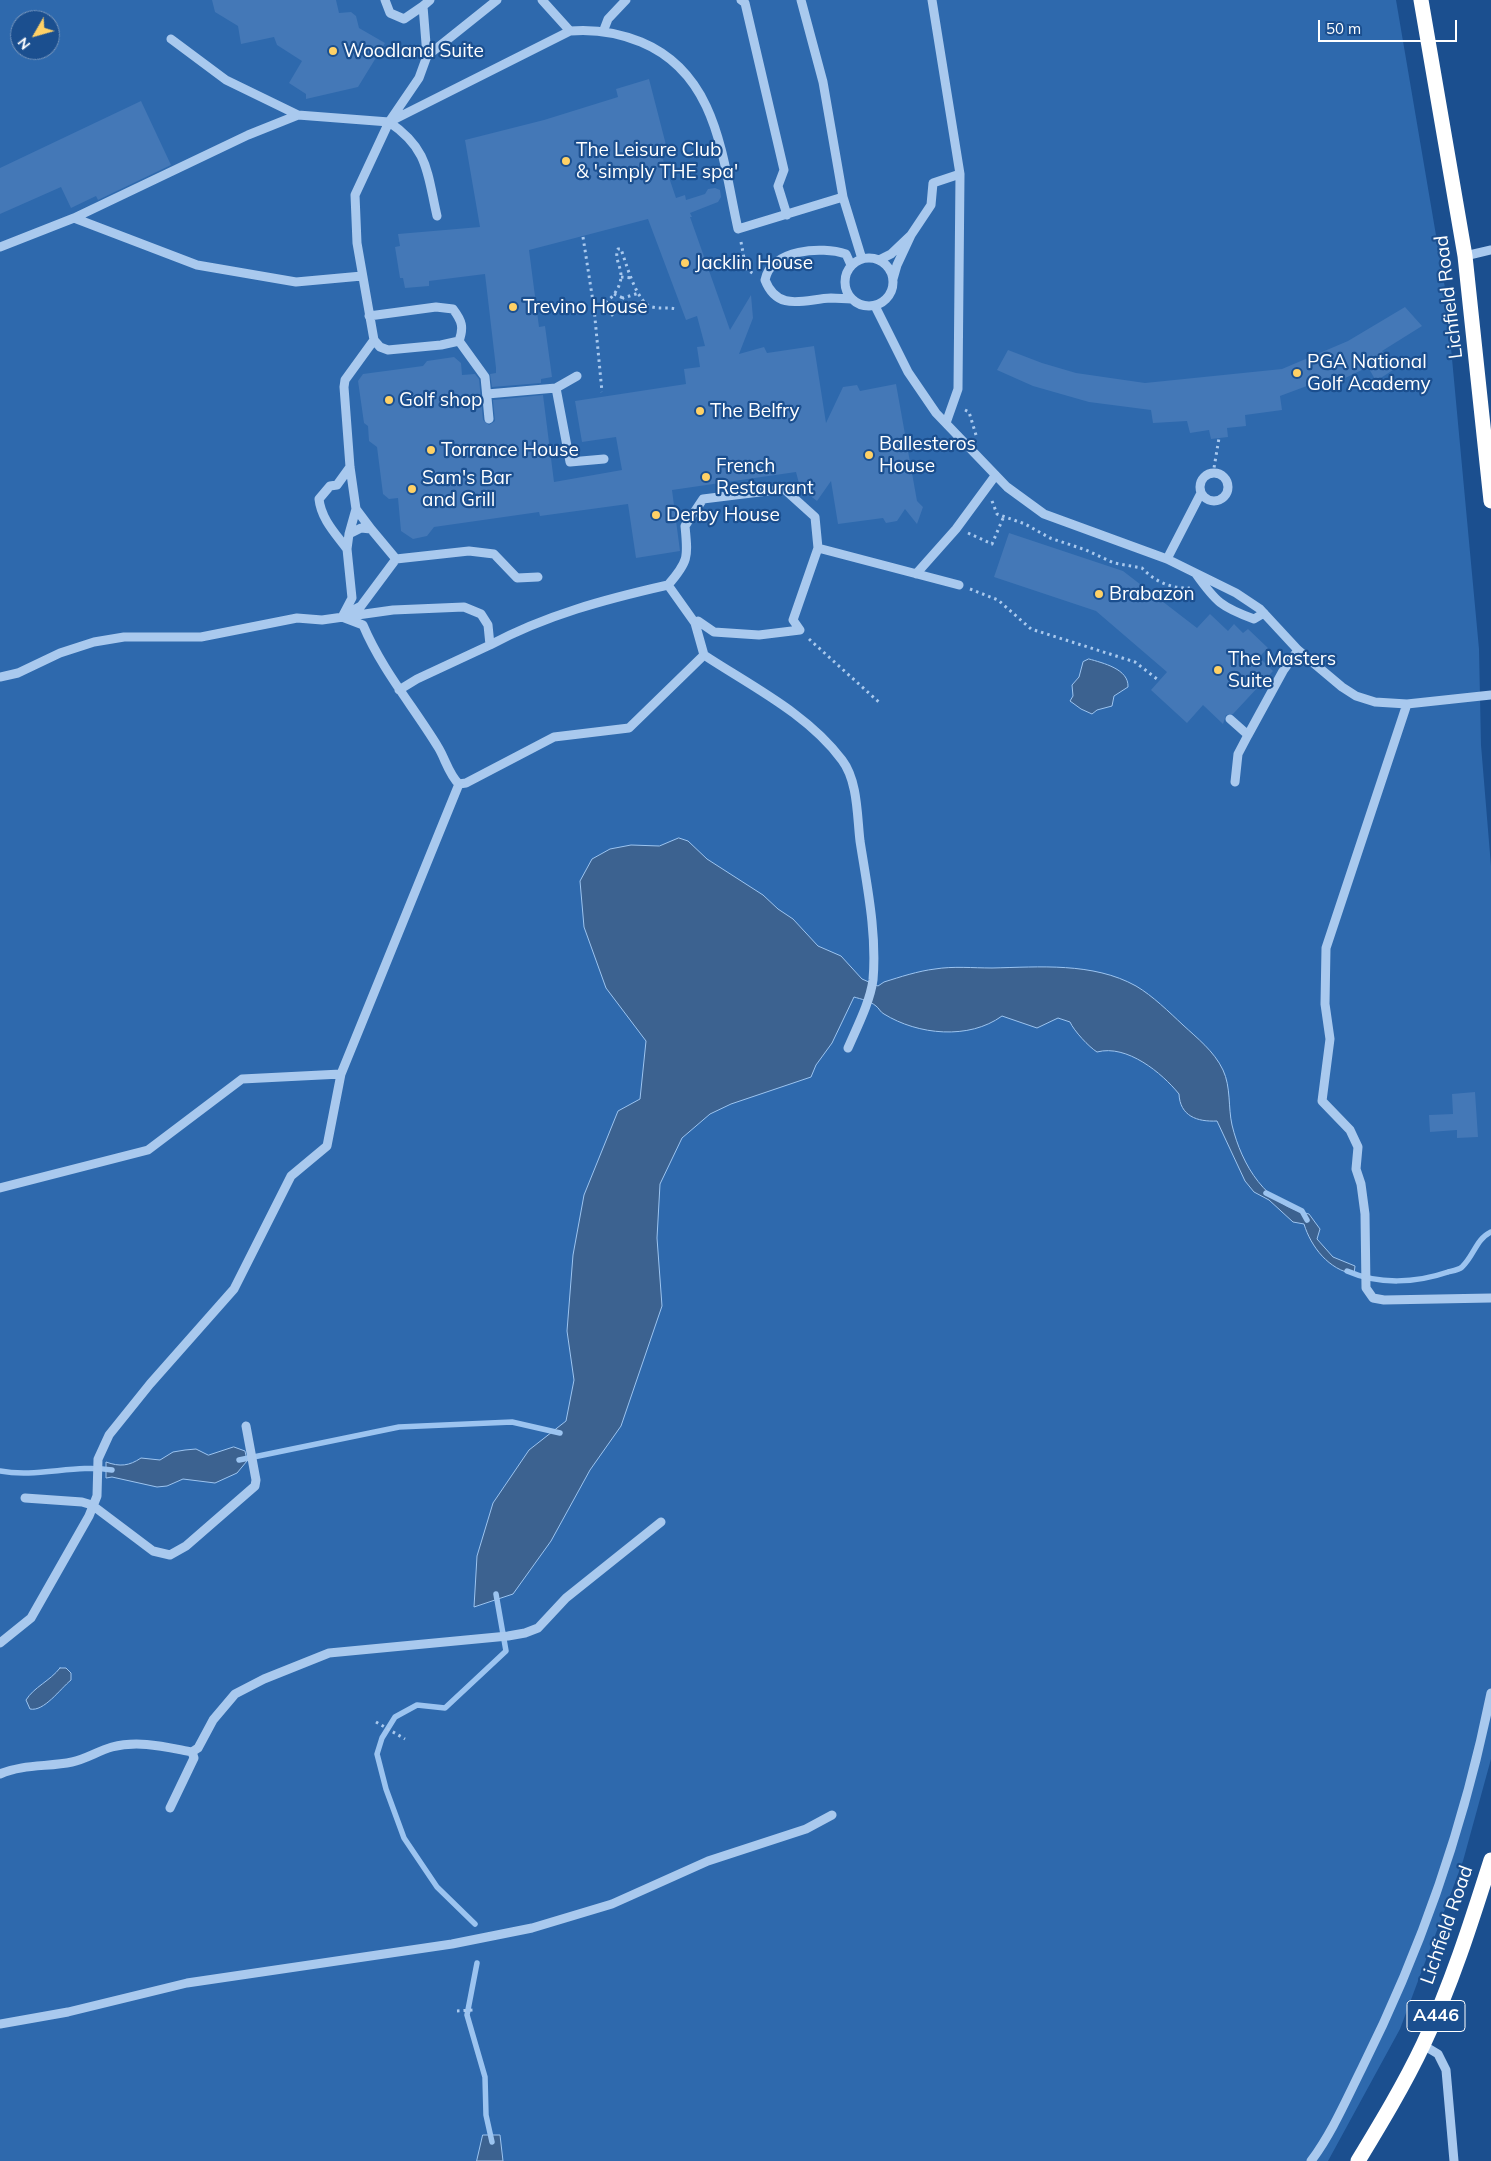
<!DOCTYPE html>
<html>
<head>
<meta charset="utf-8">
<style>
	body { margin:0 }
	#map { position:relative; width:1491px; height:2161px; overflow:hidden; background:#1b4f8f; font-family:Mulish,sans-serif }
	canvas { display:block }
	.north { position:absolute; left:10px; top:10px; width:50px; height:50px; box-sizing:border-box; background:#1b4f8f; border:1px solid #7695bc; border-radius:50%; rotate:232deg; font-size:14px; font-weight:700; line-height:20px; text-align:center; color:#fff }
	.north::after { content:''; display:block; margin:auto; width:18px; height:22px; background:#ffd166; clip-path:polygon(50% 0,100% 100%,50% 72%,0 100%) }
	.scale { position:absolute; left:1318px; top:20px; width:139px; height:22px; box-sizing:border-box; border:2px solid #fff; border-top:0; padding-left:6px; font-size:15px; line-height:18px; white-space:nowrap; color:#fff; -webkit-text-stroke:4px #1b4f8f; paint-order:stroke }
</style>
</head>
<body>
<div id="map">
<canvas width="1491" height="2161"></canvas>
<div class="north">N</div>
<div class="scale">50 m</div>
</div>
<script>
const c = document.querySelector('canvas').getContext('2d');
c.lineJoin = 'round';
function paint(path, color) { c.fillStyle = color; c.fill(path, 'evenodd'); }
function strokePath(path, color, width, dash) { c.strokeStyle = color; c.lineWidth = width; c.lineCap = dash ? 'butt' : 'round'; c.setLineDash(dash || []); c.stroke(path); }
function drawText(font, color, halo, rows, align = 'center') {
  c.font = font + ' Mulish,sans-serif'; c.lineWidth = 4.5; c.setLineDash([]); c.textBaseline = 'middle'; c.strokeStyle = halo; c.fillStyle = color; for (const [text, x, y, turn = 0] of rows) {
    c.save(); c.translate(x, y); c.rotate((+turn || 0) * Math.PI / 180); c.textAlign = isNaN(turn) ? turn : align; if (halo) c.strokeText(text, 0, 0); c.fillText(text, 0, 0); c.restore();
  }
}
const green = new Path2D(`
	M0,0H1396L1446,294L1479,649L1481,745L1491,866V1759L1463,1861L1400,2029L1328,2161H0ZM20,20H50V50H20Z`);
const water = new Path2D(`
	M1089,659C1103,663 1129,669 1128,687L1114,696L1112,706L1097,710L1092,714L1081,709L1070,701L1073,696L1072,685L1079,677L1083,662Z
	M679,838L688,841L707,859L763,895L778,909L793,919L818,946L841,956L862,979L878,986L884,982C900,977 918,971 935,969C953,966 973,968 992,968C1039,967 1093,962 1136,986C1153,996 1169,1012 1183,1025C1197,1038 1214,1051 1223,1070C1231,1087 1228,1107 1232,1125C1242,1166 1266,1205 1309,1214L1320,1229L1317,1239L1333,1257L1355,1266L1354,1274C1329,1270 1311,1247 1304,1224L1293,1222L1269,1200L1254,1192L1245,1181L1217,1121C1197,1122 1180,1116 1179,1094C1162,1073 1127,1044 1097,1052C1089,1047 1074,1031 1070,1022L1058,1018L1037,1028L1002,1016C969,1040 918,1035 884,1014C880,1012 879,1008 876,1006C870,1001 861,999 854,997L832,1043L816,1065L811,1077L731,1104L710,1114L682,1138L660,1184L657,1238L662,1306L621,1426L590,1470L551,1541L513,1594L474,1607L477,1556L493,1503L529,1450L566,1421L574,1380L567,1331L573,1255L584,1195L618,1111L640,1099L646,1041L606,988L584,927L580,881L592,859L610,849L631,845L659,846Z
	M234,1447L245,1451L247,1461L237,1473L215,1483L183,1479L167,1486L157,1487L112,1477L106,1478V1462C120,1467 129,1466 141,1458L160,1460L173,1452L185,1450L196,1449L208,1455Z
	M60,1668H66L71,1673V1680C60,1689 44,1712 30,1709L26,1700C34,1687 50,1681 60,1668Z
	M483,2135H500L503,2161H477Z`);
const stream = new Path2D(`
	M1266,1193L1302,1211L1307,1220
	M1347,1271C1379,1285 1416,1283 1448,1272C1452,1271 1459,1270 1462,1267C1474,1256 1476,1239 1491,1232
	M239,1460L399,1427L512,1422L560,1433
	M0,1471C37,1478 75,1464 112,1470
	M475,1924L437,1887L404,1838L386,1789L377,1754L382,1738L395,1717L417,1705L445,1708L506,1651L496,1594
	M477,1963L467,2015L485,2077L486,2115L492,2142`);
const building = new Path2D(`
	M212,0H336L339,13L351,12L356,16L359,28L385,43L358,87L306,99V94L289,83L302,61L277,45L274,37L241,44L238,26L215,12Z
	M649,79L666,145L659,148L676,198L685,195L686,200L705,194L708,189L715,188L720,190L721,197L718,202L690,213L692,217H690L730,330L751,295L753,318L739,354L764,347L767,353L814,346L826,423L843,387L857,385L860,391L896,384L917,501L923,507L917,524L905,509L897,521L886,523L883,518L838,524L831,481L817,501L808,494L802,495L796,472L672,490L680,551L636,558L628,504L540,516L539,512L434,527L427,536L413,539L401,531L398,498L389,499L383,494L377,447L369,441L368,426L364,423L358,381L363,374L423,366L427,361L454,357L461,363L462,375L475,374L479,379L483,420L489,425L495,421L493,400L543,395L554,482L622,470L616,437L582,442L575,401L686,384L684,369L700,367L697,347L705,346L697,316L686,320L648,219L529,250L539,327L545,326L552,377L541,379V383L492,387L490,374L496,373V368L485,274L429,281V286L405,288L403,278H400L395,247L400,246L398,234L480,227L465,140L544,120L618,97L616,89Z
	M141,101L171,165L98,200L96,196L71,208L61,187L0,214V168Z
	M1405,307L1422,326L1382,351L1393,370L1376,381L1368,367L1341,380L1339,374L1280,396L1282,410L1245,415L1246,426L1227,428L1228,437L1211,439L1209,430L1190,433L1187,421L1153,423L1151,410L1089,402L1033,386L997,370L1008,350L1042,363L1076,373L1145,383L1282,369L1348,341Z
	M1009,533L1123,571L1197,628L1210,614L1228,631L1234,624L1243,633L1248,629L1268,648L1259,657L1273,671L1233,714L1226,715L1223,724L1203,705L1187,723L1151,690L1167,672L1096,611L994,577Z
	M1475,1092L1478,1137L1457,1138V1130L1430,1132L1429,1115L1453,1114L1452,1094Z`);
const path = new Path2D(`
	M583,237L594,308L602,392
	M741,242L746,269L754,274
	M621,277L632,278
	M614,294L623,298
	M601,307L612,315L623,298L639,293
	M594,308C607,305 621,290 621,276C621,266 614,258 618,249H621C626,263 637,304 652,307C660,309 667,307 676,309
	M965,410L969,412L976,435
	M1213,474L1219,438
	M992,501L997,514L1025,524L1050,538L1086,550L1114,563L1142,568C1154,581 1171,589 1190,588
	M968,533L992,544L1004,516
	M970,589L998,600L1031,629L1135,662L1157,679
	M809,639L881,704
	M376,1722L405,1739
	M457,2011L474,2010`);
const minor = new Path2D(`
	M385,0L390,13L404,19L423,6
	M542,0L570,31C594,29 619,33 641,42C718,74 722,158 738,229L843,197
	M741,0L745,3L784,170L778,186L787,215
	M801,0L823,82L843,197L862,259
	M603,32L608,19L626,0
	M171,39L226,80L298,115
	M427,56L497,0
	M389,122C429,149 427,173 437,216
	M74,218L197,265L296,282L362,276
	M911,235L931,205L933,183L960,174L932,0
	M0,247L74,218L248,135L298,115L389,122L570,31
	M1465,256L1491,250
	M845 282a24 24 0 1 1 48 0a24 24 0 1 1-48 0Z
	M879,260L891,254L911,235L897,265L893,279
	M851,265L846,254C822,246 771,249 765,280C778,313 805,299 831,298C838,298 845,299 851,299
	M875,306L908,372L936,413L1007,487L1044,514L1167,559L1236,593L1260,609L1298,650L1342,687L1356,696L1375,702L1407,704L1491,695
	M369,316L436,307L453,309C462,321 464,327 459,341L441,345L388,350L380,347L374,340L357,243L355,195L389,122L419,78L427,56L423,6L430,0
	M374,340L345,380L344,387L350,467L356,509L349,534L347,549L352,598L342,617L363,625C382,670 413,706 438,747C445,758 449,775 459,784L466,783L554,737L629,728L704,655C751,686 808,714 842,760C858,781 857,816 860,841C867,886 877,933 873,980C870,1002 857,1027 848,1048
	M459,341L485,377L489,419
	M556,388L570,462L604,459
	M487,394L556,388L577,376
	M946,423L958,389L960,174
	M1200 487a14 14 0 1 1 28 0a14 14 0 1 1-28 0Z
	M356,509L371,529
	M349,534L361,528L371,529L396,559L469,551L494,554L517,578L538,577
	M347,549C336,534 321,519 319,499L330,486L337,485L350,467
	M1167,559L1201,493
	M916,574L956,529L995,476
	M1196,574C1216,602 1221,607 1254,619L1264,613
	M346,614L361,606L396,559
	M695,623L668,585C689,561 688,557 685,526L703,499L784,489L815,517L818,548
	M704,655L695,623L698,621L714,632L759,635L800,630L793,620L818,548L959,585
	M0,677L18,673L60,653L94,642L124,637H201L297,618L322,620L393,610L464,607L481,614L488,625L490,645C546,615 606,599 668,585
	M399,690L417,679L490,645
	M1407,704L1326,948L1325,1004L1330,1039L1322,1101L1350,1130L1358,1147L1356,1169L1361,1184L1365,1214L1366,1288L1373,1298L1384,1300L1491,1298
	M1230,719L1248,735L1283,671L1298,650
	M1235,782L1238,754L1248,735
	M0,1188L148,1150L242,1079L341,1074
	M25,1498L82,1502L92,1505L153,1551L170,1555L186,1546L255,1486L256,1480L246,1426
	M0,1643L31,1618L89,1516L97,1496L98,1459L109,1435L150,1384L234,1289L291,1176L327,1146L341,1074L459,784
	M0,1774C23,1764 48,1767 72,1762C86,1759 98,1751 112,1747C139,1740 165,1747 192,1752L198,1748L213,1720L235,1694L264,1679L329,1653L508,1636L525,1633L538,1628L566,1598L661,1522
	M170,1808L194,1758L192,1752
	M0,2024L68,2012L187,1983L452,1944L532,1928L612,1904L708,1861L806,1829L832,1815
	M1423,2045L1438,2054L1446,2070L1454,2161
	M1311,2161C1332,2133 1346,2100 1362,2068C1421,1950 1465,1823 1491,1693`);
const highway = new Path2D(`
	M1421,0L1465,256L1491,501
	M1358,2161C1381,2123 1404,2085 1423,2045C1451,1986 1471,1923 1491,1860`);
const markers = [
	[333,51,5,"#ffd166"],
	[566,161,5,"#ffd166"],
	[685,263,5,"#ffd166"],
	[513,307,5,"#ffd166"],
	[1297,373,5,"#ffd166"],
	[389,400,5,"#ffd166"],
	[700,411,5,"#ffd166"],
	[431,450,5,"#ffd166"],
	[869,455,5,"#ffd166"],
	[706,477,5,"#ffd166"],
	[412,489,5,"#ffd166"],
	[656,515,5,"#ffd166"],
	[1099,594,5,"#ffd166"],
	[1218,670,5,"#ffd166"]
];
const shields = [
	[1436,2016,58]
];
const shieldNames = [
	["A446",1436,2016]
];
const poiNames = [
	["Woodland Suite",343,51],
	["The Leisure Club",576,150],
	["& 'simply THE spa'",576,172],
	["Jacklin House",695,263],
	["Trevino House",523,307],
	["PGA National",1307,362],
	["Golf Academy",1307,384],
	["Golf shop",399,400],
	["The Belfry",710,411],
	["Ballesteros",879,444],
	["House",879,466],
	["Torrance House",441,450],
	["French",716,466],
	["Restaurant",716,488],
	["Sam's Bar",422,478],
	["and Grill",422,500],
	["Derby House",666,515],
	["Brabazon",1109,594],
	["The Masters",1228,659],
	["Suite",1228,681]
];
const streetNames = [
	["Lichfield Road",1449,297,-97],
	["Lichfield Road",1447,1925,-71]
];
paint(green, '#2e69ad');
paint(water, '#3c6290');
strokePath(water, '#9cc4f0', 1);
strokePath(stream, '#9cc4f0', 5.5);
paint(building, '#4478b7');
strokePath(path, '#a9c9ee', 3, [2.5, 4]);
strokePath(minor, '#a9c9ee', 9);
strokePath(highway, '#fff', 15);
for (const [x, y, r, color] of markers) { const dot = new Path2D(); dot.arc(x, y, r, 0, 2 * Math.PI); c.fillStyle = color; c.fill(dot); strokePath(dot, '#1b4f8f', 2); }
for (const [x, y, w] of shields) { const box = new Path2D(); box.roundRect(x - w / 2, y - 15.5, w, 31, 4); c.fillStyle = '#1b4f8f'; c.fill(box); strokePath(box, '#fff', 1); }
drawText('bold 18px', '#fff', null, shieldNames);
drawText('19px', '#fff', '#1b4f8f', poiNames, 'left');
drawText('19px', '#fff', '#1b4f8f', streetNames);
</script>
</body>
</html>
